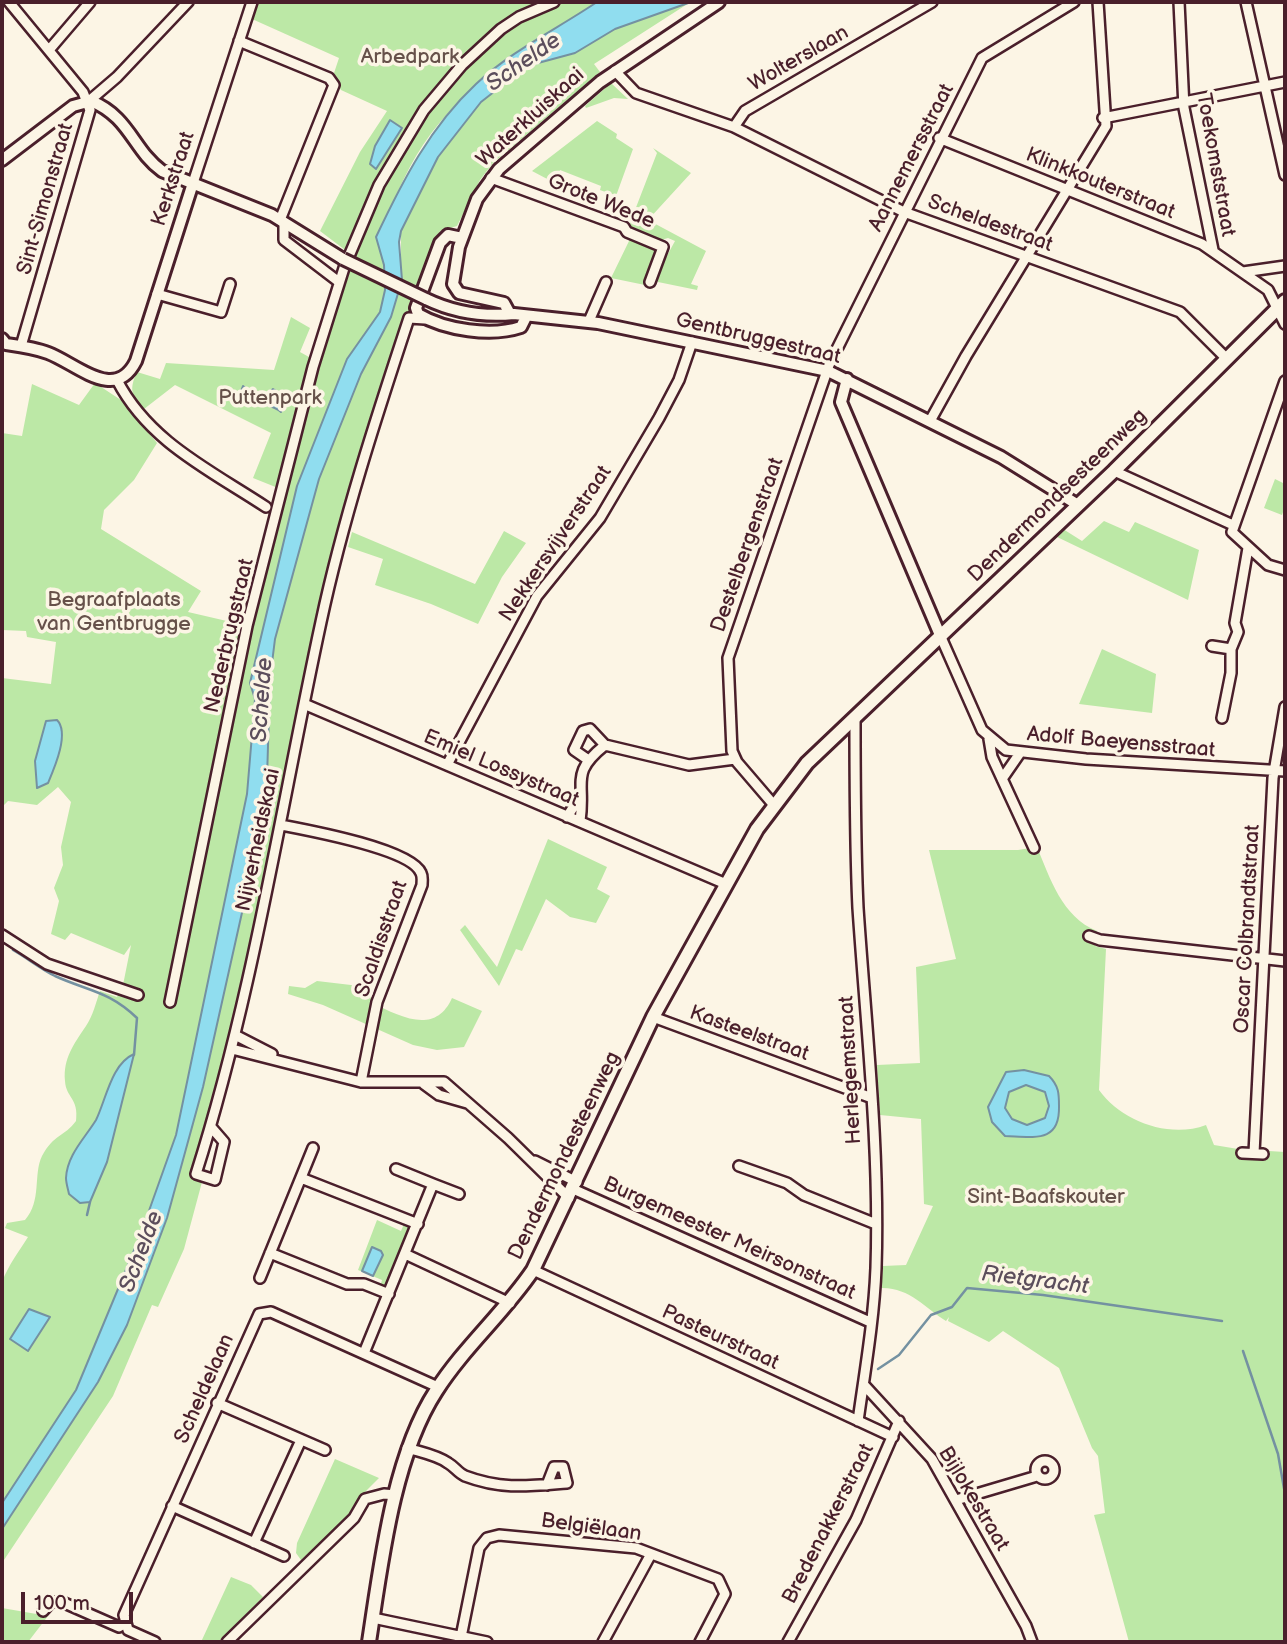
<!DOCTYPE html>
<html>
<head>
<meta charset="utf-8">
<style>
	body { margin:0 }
	#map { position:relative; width:1287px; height:1644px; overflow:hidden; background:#fcf5e5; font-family:"Balsamiq Sans",sans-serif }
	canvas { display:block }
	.frame { position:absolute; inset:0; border:4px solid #4a1f2b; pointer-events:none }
	.scale { position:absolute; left:21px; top:1592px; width:112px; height:32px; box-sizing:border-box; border:4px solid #4a1f2b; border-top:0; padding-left:9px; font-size:21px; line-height:24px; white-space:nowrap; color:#4a1f2b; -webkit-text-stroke:5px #fcf5e5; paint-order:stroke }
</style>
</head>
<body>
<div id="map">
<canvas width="1287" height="1644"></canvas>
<div class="frame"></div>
<div class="scale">100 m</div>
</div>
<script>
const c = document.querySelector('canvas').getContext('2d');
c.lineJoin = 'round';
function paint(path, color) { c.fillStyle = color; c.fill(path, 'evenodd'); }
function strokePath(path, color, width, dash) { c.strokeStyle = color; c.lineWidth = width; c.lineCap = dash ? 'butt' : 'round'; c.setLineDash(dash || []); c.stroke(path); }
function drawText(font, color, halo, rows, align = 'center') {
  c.font = font + ' "Balsamiq Sans",sans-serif'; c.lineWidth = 7; c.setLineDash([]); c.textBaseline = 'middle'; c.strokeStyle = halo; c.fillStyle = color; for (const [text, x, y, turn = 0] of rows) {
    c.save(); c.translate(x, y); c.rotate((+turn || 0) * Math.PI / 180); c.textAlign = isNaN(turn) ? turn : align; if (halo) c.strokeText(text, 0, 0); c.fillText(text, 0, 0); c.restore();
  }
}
const green = new Path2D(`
	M257,2H597C533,46 467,79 423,145C404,173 392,207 377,237L384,265L385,290L380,312L347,359L297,486L250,683L255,699L247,794L176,1135L140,1236L76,1390L2,1503V1282C9,1264 18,1253 28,1237L5,1228L7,1223L25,1220C42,1201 33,1174 42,1156C54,1134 64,1137 76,1121C79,1098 66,1098 65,1081C63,1058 74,1044 86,1026C93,1016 96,1002 100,991L117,997L123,985L131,945L124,955L71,933L65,940L51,934L59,901L54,888L63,865L61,847L71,802L58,787L37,805L8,801L2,807V678L51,684L56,642L27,637L26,631L2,630V433L22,436L32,384L79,405L95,383L124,402L157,443L134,480L104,510L101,529L201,591L188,612L244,625L169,995L176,1003L257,607L331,323L349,270L361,262L320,231L360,152L387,111L341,90L333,76L339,58L252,19ZM29,1309L50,1317L28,1351L10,1339Z
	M689,3L594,64L600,72L493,163L480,180L457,226L440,231C397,337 359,446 332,558C281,762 256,972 193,1173L202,1182L184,1249L158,1307L152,1305L113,1396L2,1563V1529L98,1382L127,1325L167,1218L203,1087L256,850L267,779L270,679L275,639L319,479L361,374L391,317L401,259V231L438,157L481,102L527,66L575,53L615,29Z
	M611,83L628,99L614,98L586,108L585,106Z
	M597,121L617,134L616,138L633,149L616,196L600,190L601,186L560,170L557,176L553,174L551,181L532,171Z
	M653,148L691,173L648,220L706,251L691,284L698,286L697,290L658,282L656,276L675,241L668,238L661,240L631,228L630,223L657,153Z
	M630,239L655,249L657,253L645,285L611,278Z
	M291,317L310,328L300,352L309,357L310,367L278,488L253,478L271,433L175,385L144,409C131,396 129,389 137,372L160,379L166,363L274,370Z
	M1275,479L1285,484V506L1282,515L1264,508Z
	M1104,521L1129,532L1135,522L1199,550L1188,600L1055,536L1063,529L1082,541Z
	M504,531L526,543L502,577L478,624L431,604L375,585L383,559L348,547L352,532L475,584Z
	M1102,649L1156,674L1152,713L1079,704Z
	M548,839L607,867L597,889L610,896L596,923L570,917L546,899L522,951L516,949L499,986L460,930L465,925L497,967Z
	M1037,847C1050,878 1062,917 1097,931L1095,946L1106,949L1099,1090C1121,1121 1169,1139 1206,1125L1214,1145L1238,1149V1156L1268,1158L1269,1151L1285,1152V1642H1129L1094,1515L1105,1513L1098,1456L1092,1448L1059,1368L1003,1331L989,1342L948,1321L949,1317L946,1321C925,1308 909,1287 881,1288L883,1266L906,1265L933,1206L924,1204L921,1119L880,1115L877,1065L920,1063L916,967L956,959L929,850H1018Z
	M317,981L368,987L372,1003C400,1016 435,1036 452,998L482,1011L464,1047L437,1050L413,1045L323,1005L288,994L289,986L305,988Z
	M377,1220L401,1231L404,1224L410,1229L386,1288L380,1287L382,1280L358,1270Z
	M335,1459L379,1478L360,1497L347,1518L301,1560L296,1553L297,1543Z
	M231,1577L251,1585L263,1597L218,1642H201Z
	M2,1608L48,1616L28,1642H2Z`);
const water = new Path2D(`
	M597,2H691L615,29L575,53L527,66L481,102L438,157L401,231L399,242L402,280L391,317L361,374L319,479L275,639L270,679L267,779L256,850L203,1087L167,1218L127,1325L98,1382L2,1529V1503L76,1390L140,1236L176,1135L247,794L255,699L250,683L297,486L347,359L380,312L385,290L384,265L376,237C403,180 430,127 476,84C511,51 557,29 597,2Z
	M390,120L402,128L376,169L370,164L375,146Z
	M243,386L254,395L263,398L273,389L283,395L281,412C270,402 253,405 241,391Z
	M57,720C70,733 54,769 48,783L37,788L35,761L46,721Z
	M134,1054L107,1162L90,1202L80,1203L69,1194C68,1189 66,1183 66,1178C67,1155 85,1138 96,1120C106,1100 111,1064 134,1054Z
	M1024,1070L1049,1076C1059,1086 1059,1094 1059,1106C1060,1143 1035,1137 1005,1136L992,1122L988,1107L1006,1072ZM1026,1085L1045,1092L1049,1106L1045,1118L1027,1125L1012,1119L1005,1108L1009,1092Z
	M372,1247L381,1251L383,1255L373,1276L362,1271Z
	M29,1309L50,1317L28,1351L10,1339Z`);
const stream = new Path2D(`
	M13,950C27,958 41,969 55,976C88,991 109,991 137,1018L134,1055
	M87,1215L90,1202
	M1243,1351L1278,1454L1285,1494
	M878,1369L899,1355L931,1315L952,1307L967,1288L1043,1295L1222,1321`);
const minor = new Path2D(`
	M9,2L83,92L90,110L21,346
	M1179,2L1184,108L1213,250
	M1246,2L1285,175
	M239,41L329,78L334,85L280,220
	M49,50L90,2
	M615,71L636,93L734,127L904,212L1180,312L1226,358
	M89,101L117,77L188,2
	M1103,118L1285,82
	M734,127L745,111L932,2
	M939,138L1202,244L1268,290L1285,324
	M491,178L624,227L627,232L663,247L650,282
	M193,183L252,2
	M284,223V240L339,282
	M1243,272L1285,266
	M157,294L221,312L230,284
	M589,321L606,282
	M117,380C149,442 210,470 266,507
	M1285,381L1232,532L1268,565L1285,570
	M930,421L966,356L1106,126L1098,2
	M1114,471L1233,525
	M940,635L982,730L1006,750L1086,759L1285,771
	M1212,646L1231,649L1238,632L1235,623L1248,548
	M304,704L726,884
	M855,717C855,780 855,844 858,908C866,1027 880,1148 876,1268C874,1319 865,1371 858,1421
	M1222,718L1231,673V649
	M989,739L992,757L1034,848
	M587,759L574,750L583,731L590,729L605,745
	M447,765L537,596L600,518L659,418L679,380L692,342
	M1002,779L1020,753
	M773,804L737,762L732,751L728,658L829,365L982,58L1074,2
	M567,817L581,795
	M580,821C586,781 569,774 605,745L689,765L735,759
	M281,825C307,830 411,849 421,873C423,877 422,881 422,885L377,1002L361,1082
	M2,935L47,964L138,995
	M1089,936L1100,940L1285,961
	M170,1002L247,626L313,367L344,268L379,185L424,110L462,65L501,29L519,17L554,2
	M653,1017L872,1098
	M235,1035L272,1054
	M232,1049L361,1082H444L508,1138L569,1198
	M424,1084L439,1095L467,1103
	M211,1127L224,1142L215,1180L196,1174C253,994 281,807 321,622C343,519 376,418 409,318L425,319
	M1242,1153L1263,1154
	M1254,1153L1273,778L1285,707
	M535,1161L577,1182
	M739,1166L787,1183L804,1195L876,1224
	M301,1178L418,1224
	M433,1184L459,1194
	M573,1189L870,1322
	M270,1253L347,1284H364L389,1294
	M405,1254L510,1303
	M533,1270L893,1437
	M260,1278L313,1148
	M364,1353L433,1184L396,1169
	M865,1386L932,1459L1026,1626L1032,1642
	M217,1403L325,1450
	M407,1448C420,1452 437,1455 448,1463C455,1467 458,1473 465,1476C502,1490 529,1486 567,1483L563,1467H554L547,1485
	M1036 1470a9 9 0 1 1 18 0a9 9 0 1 1-18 0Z
	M956,1500L1037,1476
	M172,1506L284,1556
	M254,1543L301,1440
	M43,1611L51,1602H62L119,1627L124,1624
	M373,1618L487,1642
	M155,1642L128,1630L124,1615L259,1314L271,1312L438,1387
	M227,1642L354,1518L365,1499L384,1494L396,1495
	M460,1642L479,1548L487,1538L499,1535L636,1548L718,1579L725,1594L700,1642
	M603,1642L651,1554
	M788,1642L856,1520L899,1421`);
const tertiary = new Path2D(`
	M2,160L73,106L91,101C130,117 133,150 162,171L272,215L343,259
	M462,238L448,235L440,243L416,308L418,314C445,330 491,337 521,327L526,317
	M426,299C455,313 483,317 514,314L598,323L828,371L1001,457L1078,505
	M510,314L504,303L459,293L453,284L459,247L477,199L499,169L600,82L719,2
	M2,339L6,344C20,346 35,348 48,353C77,364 115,403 136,361L193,183
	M847,379L841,402L940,635`);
const secondary = new Path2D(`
	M369,1642C381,1564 393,1457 436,1391C464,1347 504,1313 533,1270L653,1017L757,829L807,763L1114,471L1285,301`);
const tertiaryBridge = new Path2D(`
	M343,259L426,299`);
const parkNames = [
	["Arbedpark",410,58],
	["Puttenpark",270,399],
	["Begraafplaats",114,601],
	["van Gentbrugge",114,625],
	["Sint-Baafskouter",1046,1198]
];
const streetNames = [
	["Wolterslaan",799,59,-30],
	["Waterkluiskaai",531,118,-42],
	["Aannemersstraat",912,158,-63],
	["Toekomststraat",1215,165,80],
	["Kerkstraat",174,179,-72],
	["Klinkkouterstraat",1100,184,22],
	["Sint-Simonstraat",46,199,-74],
	["Grote Wede",601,202,22],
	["Scheldestraat",990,224,20],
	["Gentbruggestraat",758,339,13],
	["Dendermondsesteenweg",1058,496,-44],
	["Nekkersvijverstraat",556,544,-56],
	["Destelbergenstraat",748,545,-71],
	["Nederbrugstraat",230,636,-77],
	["Adolf Baeyensstraat",1121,743,5],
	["Emiel Lossystraat",501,769,23],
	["Nijverheidskaai",259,840,-78],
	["Oscar Colbrandtstraat",1248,929,-87],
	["Scaldisstraat",382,939,-71],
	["Kasteelstraat",749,1034,20],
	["Herlegemstraat",851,1070,-93],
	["Dendermondesteenweg",565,1156,-64],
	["Burgemeester Meirsonstraat",729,1239,24],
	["Pasteurstraat",720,1338,25],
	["Scheldelaan",205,1389,-66],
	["Bijlokestraat",973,1499,59],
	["Bredenakkerstraat",829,1524,-63],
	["Belgiëlaan",591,1528,8]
];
const waterNames = [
	["Schelde",524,63,-35],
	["Schelde",263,700,-86],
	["Schelde",142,1252,-69],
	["Rietgracht",1035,1281,7]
];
paint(green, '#bce8a6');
paint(water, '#90ddef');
strokePath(water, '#7491a1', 2);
strokePath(stream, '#7491a1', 2.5);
strokePath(minor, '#4a1f2b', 14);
strokePath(tertiary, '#4a1f2b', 16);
strokePath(secondary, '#4a1f2b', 18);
strokePath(minor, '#fcf5e5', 9);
strokePath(tertiary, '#fcf5e5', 10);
strokePath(secondary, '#fcf5e5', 12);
strokePath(tertiaryBridge, '#4a1f2b', 16, []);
strokePath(tertiaryBridge, '#fcf5e5', 10);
drawText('21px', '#66514a', '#fcf5e5', parkNames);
drawText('21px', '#4a1f2b', '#fcf5e5', streetNames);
drawText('italic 23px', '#5c4e5c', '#fcf5e5', waterNames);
</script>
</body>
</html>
